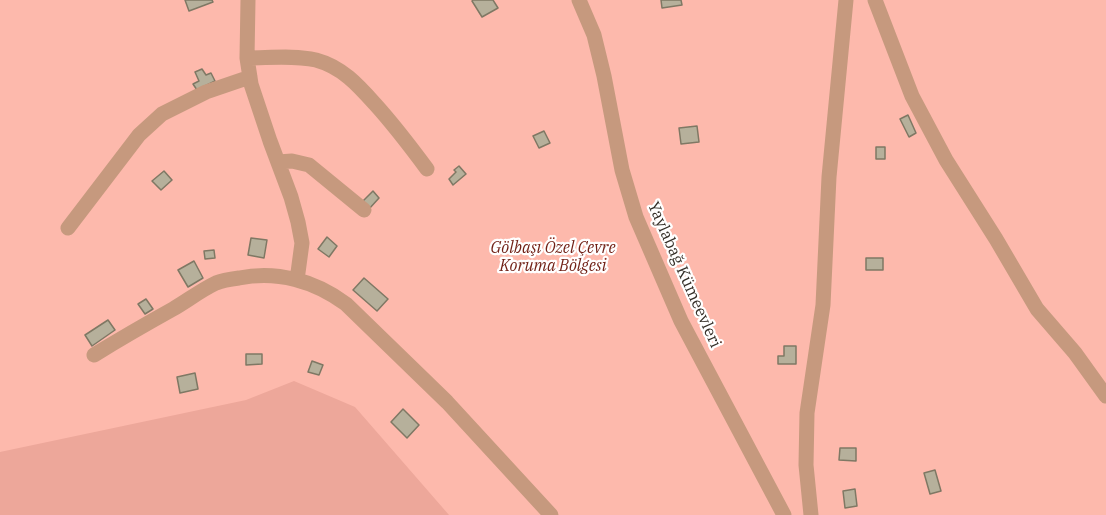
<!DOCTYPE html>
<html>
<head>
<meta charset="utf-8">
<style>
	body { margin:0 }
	canvas { display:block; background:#fbebd8 }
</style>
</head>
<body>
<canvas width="1106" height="515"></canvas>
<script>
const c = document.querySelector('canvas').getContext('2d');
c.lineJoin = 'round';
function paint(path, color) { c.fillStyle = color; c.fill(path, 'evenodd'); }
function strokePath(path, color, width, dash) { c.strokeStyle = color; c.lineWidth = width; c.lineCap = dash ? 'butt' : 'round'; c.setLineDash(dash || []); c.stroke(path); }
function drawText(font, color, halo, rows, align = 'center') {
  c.font = font + ' "IBM Plex Serif",serif'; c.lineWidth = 4.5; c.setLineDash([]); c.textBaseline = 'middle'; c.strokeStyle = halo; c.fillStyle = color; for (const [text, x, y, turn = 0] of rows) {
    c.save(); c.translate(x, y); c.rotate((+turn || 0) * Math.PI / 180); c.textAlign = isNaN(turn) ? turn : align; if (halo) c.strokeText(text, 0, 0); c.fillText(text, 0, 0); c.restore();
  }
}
const green = new Path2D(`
	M0,0H1106V515H0Z`);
const forest = new Path2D(`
	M294,381L355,407L449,515H0V452L246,400Z`);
const building = new Path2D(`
	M185,0H212L213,2L189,11Z
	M473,0H493L498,8L482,17L472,1Z
	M661,0H681L682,5L662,8Z
	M202,69L206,75L211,73L215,81L197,90L193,84L199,81L195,72Z
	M908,115L916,133L909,137L900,119Z
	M697,126L699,142L681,144L679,128Z
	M544,131L550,143L539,148L533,136Z
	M876,147H885V159H876Z
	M459,166L466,174L453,185L449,179L456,172L454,170Z
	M164,171L172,180L161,190L152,181Z
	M373,191L379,198L369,209L362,202Z
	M327,237L337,246L329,257L318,249Z
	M251,238L267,240L264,258L248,255Z
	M214,250L215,258L205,259L204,251Z
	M866,258H883V270H866Z
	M194,261L203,278L188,287L178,270Z
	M364,278L388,299L377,311L353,290Z
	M146,299L153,309L145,314L138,304Z
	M108,320L115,330L92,346L85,335Z
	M784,346H796V364H778V356H784Z
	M246,354H262V364L246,365Z
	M312,361L323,365L319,375L308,372Z
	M195,373L198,389L180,393L177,377Z
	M403,409L419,425L407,438L391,422Z
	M840,448H856V461L839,460Z
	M935,470L941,491L930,494L924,473Z
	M855,489L857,506L845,508L843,491Z`);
const minor = new Path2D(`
	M248,0L247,58L251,84L270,141L291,197L298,222L302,243L297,280
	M579,0L594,35L604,76L622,170L636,217L681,321L784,515
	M875,0L912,96L946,160L996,239L1037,309L1075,353L1106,396
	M247,58C269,58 294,55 316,60C342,67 358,85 375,104C394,125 410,146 427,169
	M278,162L292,161L309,165L364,210
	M68,228L139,135L162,114L206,92L250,77
	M94,355C120,339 146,324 173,309C187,301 201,290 216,283C223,280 231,279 239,278C277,270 315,281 346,304L447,402L551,515
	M811,515L806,465L807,413L823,305L829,177L846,0`);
const parkNames = [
	["Gölbaşı Özel Çevre",553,248],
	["Koruma Bölgesi",553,266]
];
const streetNames = [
	["Yaylabağ Kümeevleri",684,275,66]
];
paint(green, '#fdb9ac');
paint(forest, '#eda79a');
paint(building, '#b6b09b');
strokePath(building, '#7f7864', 1.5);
strokePath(minor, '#c6997e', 15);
drawText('italic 16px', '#701f14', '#fff', parkNames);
drawText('16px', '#342e27', '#fff', streetNames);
</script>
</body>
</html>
